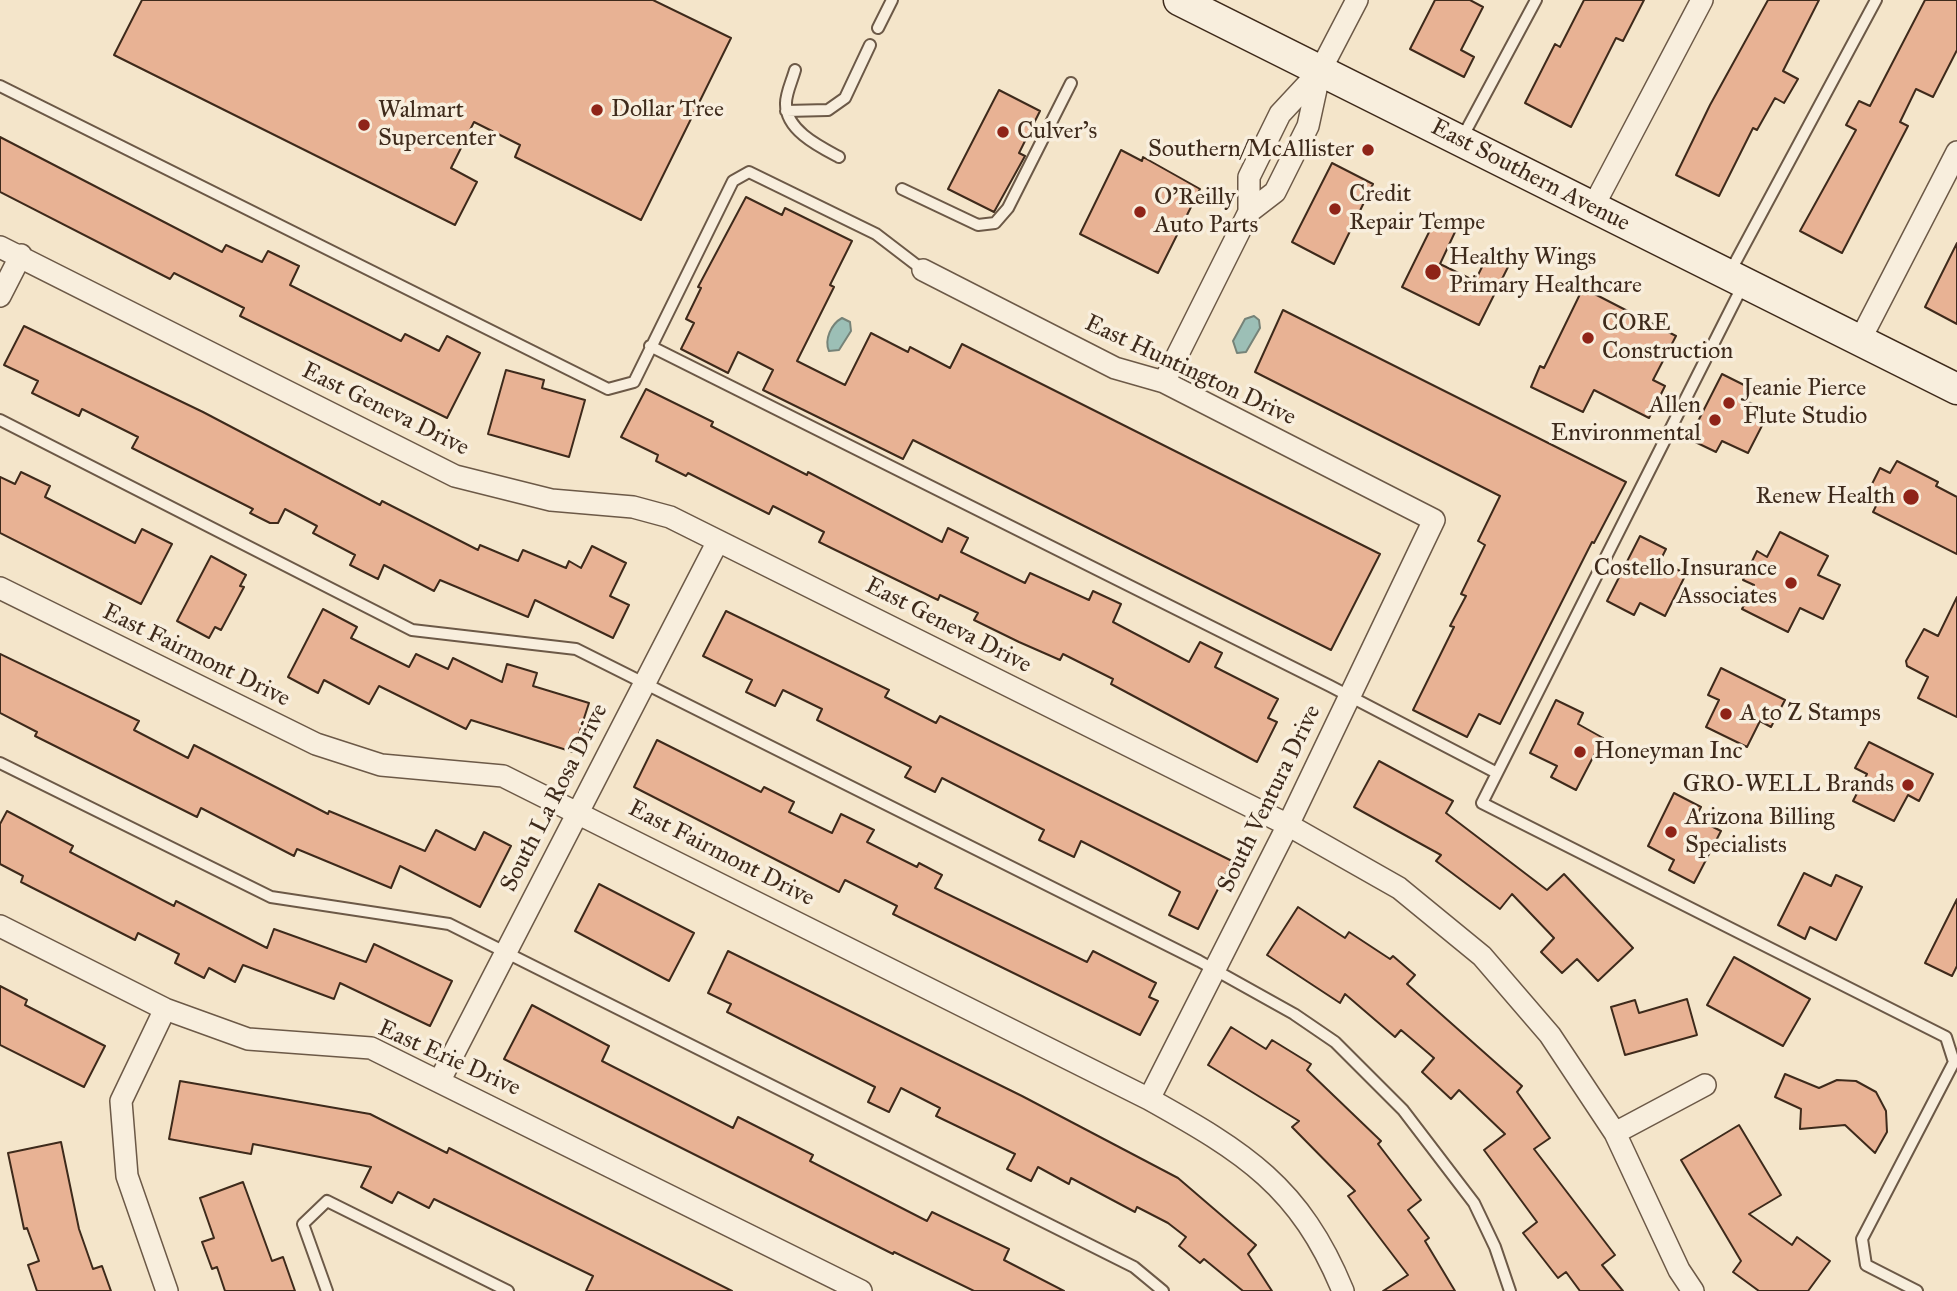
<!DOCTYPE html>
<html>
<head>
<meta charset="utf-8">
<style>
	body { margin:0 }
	canvas { display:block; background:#f4e5ca }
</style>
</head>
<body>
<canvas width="1957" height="1291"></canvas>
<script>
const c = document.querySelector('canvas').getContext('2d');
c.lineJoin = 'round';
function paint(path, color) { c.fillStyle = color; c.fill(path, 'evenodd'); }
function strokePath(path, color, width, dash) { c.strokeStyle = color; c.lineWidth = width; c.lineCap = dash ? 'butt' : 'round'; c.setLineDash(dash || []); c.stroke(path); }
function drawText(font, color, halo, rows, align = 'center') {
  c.font = font + ' "IM FELL Great Primer",serif'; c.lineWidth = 7; c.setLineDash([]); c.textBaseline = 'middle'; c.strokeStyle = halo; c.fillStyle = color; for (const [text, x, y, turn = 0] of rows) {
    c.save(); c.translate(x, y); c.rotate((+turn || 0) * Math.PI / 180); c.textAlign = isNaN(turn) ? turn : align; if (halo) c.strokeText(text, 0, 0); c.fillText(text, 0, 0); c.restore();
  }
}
const water = new Path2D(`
	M1254,316L1259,320L1260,328L1246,352L1237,353L1233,341L1245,319Z
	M842,318L850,322L851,331L839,350L829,351C824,340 831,324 842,318Z`);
const building = new Path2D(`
	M142,0H653L731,38L641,220L515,157L520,145L474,122L451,168L477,182L455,225L114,55Z
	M1435,0H1470L1483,7L1461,50L1474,57L1464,77L1410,49Z
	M1584,0H1644L1623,41L1616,38L1571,127L1525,103L1555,44L1560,47Z
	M1768,0H1819L1783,71L1798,79L1784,103L1775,98L1757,130L1753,128L1719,196L1676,175L1710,105Z
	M1925,0H1957V50L1933,97L1916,89L1900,122L1908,126L1842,253L1800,231L1856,130L1846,125L1859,101L1870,106Z
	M999,90L1040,111L1019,153L1025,156L994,212L948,189Z
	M0,137L222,252L226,245L262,262L268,251L299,266L290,285L401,341L405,334L439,351L447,336L480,353L447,418L240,316L244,308L174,273L170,279L0,192Z
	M1121,150L1142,161L1143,157L1200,189L1158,273L1080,234Z
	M1332,163L1373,184L1334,264L1292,242Z
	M746,197L782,215L785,208L852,241L830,285L834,287L797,361L845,385L871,333L908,352L910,347L950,368L962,344L1380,554L1331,650L913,440L903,459L763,390L773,370L738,352L728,373L681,349L694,323L686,319L701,288L698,287Z
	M1434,222L1455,232L1440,264L1475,281L1490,251L1511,261L1479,325L1402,287Z
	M1957,243V324L1925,307Z
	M1583,288L1676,336L1653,380L1665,386L1649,418L1594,390L1583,412L1531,387L1540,366L1544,368Z
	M1283,310L1626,482L1594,543L1592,542L1500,724L1479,714L1467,737L1413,710L1454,627L1450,626L1466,596L1461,594L1485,545L1478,541L1500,496L1255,372Z
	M24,326L203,412L380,505L382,501L478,550L480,545L518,561L523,550L566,568L569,561L581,568L592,546L626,563L610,596L629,605L613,638L535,600L528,617L440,580L434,591L384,565L378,579L350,565L355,555L313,533L317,526L285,509L278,523H270L250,513L253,509L132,448L138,437L82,409L79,416L32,393L38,381L4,365Z
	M506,370L544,380L542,388L585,400L569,457L488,434Z
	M1722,374L1748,387L1742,399L1769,412L1748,453L1722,441L1716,452L1689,439Z
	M646,389L713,422L711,426L807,475L808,472L942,542L948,528L968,538L961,552L1025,583L1030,573L1089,600L1093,591L1121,604L1113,622L1189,662L1200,642L1222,653L1215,667L1278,699L1268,718L1277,722L1257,762L1111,684L1113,679L1063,654L1060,660L1019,642L974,620L978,613L940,595L938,600L819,542L824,532L773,506L769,514L688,473L686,476L656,461L658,455L621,437Z
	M1897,461L1938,482L1936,486L1957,497V554L1873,512L1879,500L1867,494L1880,468L1890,473Z
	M21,472L50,486L45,497L135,543L142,529L172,544L141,604L0,533V477L15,484Z
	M1780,532L1828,556L1818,575L1840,585L1823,619L1800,608L1788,632L1742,609L1754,585L1743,580L1757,551L1767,557Z
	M1640,536L1666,549L1660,561L1686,574L1665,616L1640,603L1634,615L1607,601Z
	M211,556L246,575L240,586L244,587L221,630L215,627L209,638L177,621Z
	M1957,597V717L1918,698L1928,677L1907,666L1906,661L1924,629L1938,636Z
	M323,609L357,627L351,638L409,667L416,654L448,669L453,658L502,682L507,664L537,673L533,686L589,703L573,752L471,720L466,729L379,686L369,704L324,680L318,693L288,677Z
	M726,611L889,690L885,697L936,723L940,716L1232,861L1198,929L1169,915L1180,892L1134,868L1081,841L1074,857L1039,840L1044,830L942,778L935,792L905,777L911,767L817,720L822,709L783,690L775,706L746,692L752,680L703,656Z
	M0,654L139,721L134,730L188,758L194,745L328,814L329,811L425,851L436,830L475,850L484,832L511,846L480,907L400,866L391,888L297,849L294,856L201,808L197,817L35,736L37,732L0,713Z
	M1721,668L1785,700L1771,727L1760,721L1747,747L1706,727L1719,700L1708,695Z
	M1556,700L1583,713L1578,724L1603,738L1576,790L1551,777L1557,766L1530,753Z
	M657,740L761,792L764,787L794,802L789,812L832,833L841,814L874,830L867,842L917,867L919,863L942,875L935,888L1087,962L1093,951L1156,983L1149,997L1158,1001L1140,1035L893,914L897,906L845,880L839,892L634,787Z
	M1869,742L1933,774L1919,801L1908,795L1894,821L1853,801L1867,774L1855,768Z
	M1379,761L1453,801L1446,813L1547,890L1564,874L1633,948L1598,981L1577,959L1562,973L1541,952L1554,938L1512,894L1500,909L1436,861L1441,855L1354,807Z
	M1674,793L1701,807L1695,818L1721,831L1694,883L1669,870L1674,860L1648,846Z
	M7,811L73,846L70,852L174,906L176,901L267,948L274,929L366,962L374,944L452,981L430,1026L340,983L334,999L243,965L235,982L209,968L204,978L175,963L179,954L138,933L135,940L21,882L23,876L0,864V824Z
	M1804,873L1831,886L1836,875L1862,887L1836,940L1810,927L1805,939L1778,925Z
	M599,884L694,933L669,981L575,931Z
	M1957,899V966L1952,976L1925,963Z
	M1298,907L1345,938L1349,932L1390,959L1393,956L1415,975L1407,984L1522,1086L1517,1092L1550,1138L1534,1149L1615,1255L1602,1265L1623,1291H1580L1566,1272L1558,1278L1523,1233L1537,1222L1484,1150L1505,1134L1459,1090L1451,1099L1422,1072L1434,1058L1401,1030L1395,1037L1345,994L1340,1003L1267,955Z
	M728,951L1022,1096L1178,1178L1256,1245L1248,1254L1272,1291H1243L1204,1259L1200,1263L1179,1246L1186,1237L1168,1223L1137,1207L1135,1212L1071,1178L1069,1184L1038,1167L1031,1181L1007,1169L1015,1154L936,1116L940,1108L901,1088L889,1112L868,1102L875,1087L727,1012L731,1004L708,993Z
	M1734,957L1810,999L1783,1046L1707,1005Z
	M0,986L27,1000L25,1005L105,1046L84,1087L0,1045Z
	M1687,999L1697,1035L1625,1055L1611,1007L1635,1000L1639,1013Z
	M532,1005L609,1046L602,1061L733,1128L738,1117L813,1155L810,1161L927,1221L932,1212L1009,1249L1004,1260L1064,1291H974L894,1252L893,1254L504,1059Z
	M1231,1027L1266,1049L1272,1040L1311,1064L1307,1070L1381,1141L1378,1144L1421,1200L1408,1210L1429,1238L1425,1241L1455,1291H1383L1408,1275L1348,1196L1355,1191L1292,1127L1299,1121L1208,1065Z
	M1785,1074L1819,1088L1837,1080L1856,1081L1876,1092L1886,1111L1887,1132L1875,1153L1845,1125L1800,1129L1801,1109L1775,1097Z
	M180,1081L370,1114L447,1153L449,1148L732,1291H586L593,1276L434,1199L429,1208L398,1192L392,1203L361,1187L371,1167L253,1144L251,1154L169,1139Z
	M1739,1125L1781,1195L1749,1214L1792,1245L1797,1237L1830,1261L1808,1291H1759L1733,1272L1741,1261L1681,1160Z
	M61,1142L79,1229L93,1269L102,1266L111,1291H37L28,1265L39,1261L27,1228L24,1229L8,1153Z
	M243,1182L272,1261L283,1257L295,1291H225L217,1267L212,1269L202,1242L214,1238L200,1198Z`);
const lane = new Path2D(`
	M878,28L892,0
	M795,70C792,81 786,93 786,103C785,130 820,147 839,157
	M0,86L608,389L634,382L733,181L749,172L876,234L923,270
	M786,111L828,110L845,98L870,45
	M1462,138L1536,0
	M902,189L978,225L995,223L1008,208L1071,83
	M1730,272L1876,0
	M1744,283L1482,803L1946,1037L1954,1062L1862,1239L1866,1265L1917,1291
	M650,346L1330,686L1497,773
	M0,420L412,630L576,649L1199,961L1294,1014L1335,1042L1403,1110L1474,1203L1495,1247L1510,1291
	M0,763L271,897L449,924L1134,1267L1163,1291
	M327,1291L303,1224L327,1201L508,1291`);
const street = new Path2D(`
	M1593,207L1702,0
	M1249,212V177L1280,114L1320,71L1357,0
	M0,247L455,476L551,500L633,507L670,517L1288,825L1399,888L1482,956L1550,1035L1615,1133L1679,1270L1693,1291
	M923,270L1115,368L1164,382L1434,520L1288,825L1149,1099
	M0,296L21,255
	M1860,340L1957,152
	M1164,382L1249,212L1275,192L1308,126L1320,71
	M0,588L316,744L381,765L503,776L1149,1099C1244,1152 1300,1186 1343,1291
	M0,926L165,1009L248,1039L371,1048L861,1291
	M165,1009L121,1101L127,1176L167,1291
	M440,1080L718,541
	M1615,1133L1705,1085`);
const secondary = new Path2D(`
	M1179,0L1957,389`);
const markers = [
	[597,110,7,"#8f2418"],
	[364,125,7,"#8f2418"],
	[1003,132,7,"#8f2418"],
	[1368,150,7,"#8f2418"],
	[1335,209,7,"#8f2418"],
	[1140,212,7,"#8f2418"],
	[1433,272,9,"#8f2418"],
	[1588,338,7,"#8f2418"],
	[1729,403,7,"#8f2418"],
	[1715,420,7,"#8f2418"],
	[1911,497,9,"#8f2418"],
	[1791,583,7,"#8f2418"],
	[1726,714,7,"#8f2418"],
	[1580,752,7,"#8f2418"],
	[1908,785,7,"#8f2418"],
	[1671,832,7,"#8f2418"]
];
const poiNames = [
	["Dollar Tree",611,110],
	["Walmart",378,111],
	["Supercenter",378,139],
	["Culver's",1017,132],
	["Southern/McAllister",1354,150,"right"],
	["Credit",1349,195],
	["Repair Tempe",1349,223],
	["O'Reilly",1154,198],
	["Auto Parts",1154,226],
	["Healthy Wings",1449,258],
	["Primary Healthcare",1449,286],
	["CORE",1602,324],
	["Construction",1602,352],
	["Jeanie Pierce",1743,389],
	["Flute Studio",1743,417],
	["Allen",1701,406,"right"],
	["Environmental",1701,434,"right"],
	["Renew Health",1895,497,"right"],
	["Costello Insurance",1777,569,"right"],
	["Associates",1777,597,"right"],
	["A to Z Stamps",1740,714],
	["Honeyman Inc",1594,752],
	["GRO-WELL Brands",1894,785,"right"],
	["Arizona Billing",1685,818],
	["Specialists",1685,846]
];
const streetNames = [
	["East Southern Avenue",1530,176,27],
	["East Huntington Drive",1190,371,25],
	["East Geneva Drive",385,410,26],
	["East Geneva Drive",948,626,27],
	["East Fairmont Drive",196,656,26],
	["South La Rosa Drive",555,798,-63],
	["South Ventura Drive",1270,799,-64],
	["East Fairmont Drive",721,854,27],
	["East Erie Drive",449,1059,24]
];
paint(water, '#9cbfb6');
strokePath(water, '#768378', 2);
paint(building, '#e8b294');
strokePath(building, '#3e2a1b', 2);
strokePath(lane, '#6c5947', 14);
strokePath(street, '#6c5947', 24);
strokePath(secondary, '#3e2a1b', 33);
strokePath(lane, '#f8eedd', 10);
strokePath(street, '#f8eedd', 21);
strokePath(secondary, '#f8eedd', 30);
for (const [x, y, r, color] of markers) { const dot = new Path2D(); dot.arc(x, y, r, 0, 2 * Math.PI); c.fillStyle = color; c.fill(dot); strokePath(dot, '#f8eedd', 2.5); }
drawText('24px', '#3e2a1b', '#f8eedd', poiNames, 'left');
drawText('24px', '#3e2a1b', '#f8eedd', streetNames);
</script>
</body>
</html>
